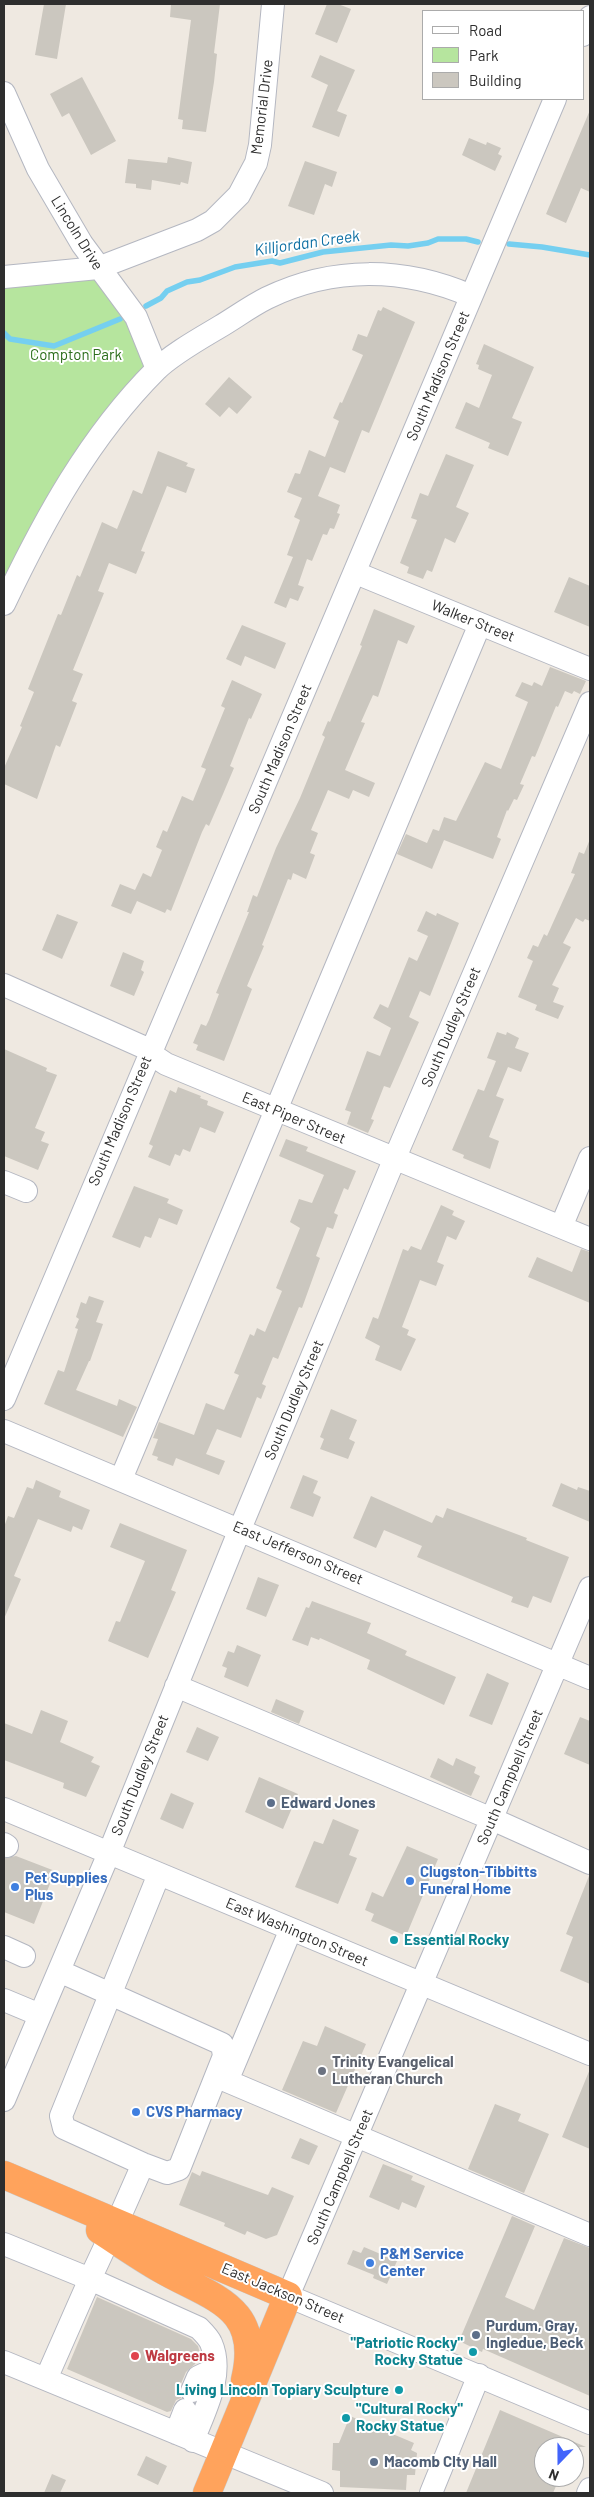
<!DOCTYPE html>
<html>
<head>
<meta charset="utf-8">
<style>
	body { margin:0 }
	#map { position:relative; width:594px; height:2497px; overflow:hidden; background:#efe9e1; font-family:Barlow,sans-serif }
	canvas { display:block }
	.frame { position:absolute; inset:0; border:5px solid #2e2e2e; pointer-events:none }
	.legend { position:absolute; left:422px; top:10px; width:162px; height:90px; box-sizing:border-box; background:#fff; border:1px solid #ababab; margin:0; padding:6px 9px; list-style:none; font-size:15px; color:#2e2e2e }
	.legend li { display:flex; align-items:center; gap:10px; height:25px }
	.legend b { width:25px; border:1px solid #ababab }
	.north { position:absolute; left:534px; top:2437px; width:50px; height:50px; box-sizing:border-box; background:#fff; border:1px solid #ababab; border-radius:50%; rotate:202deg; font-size:14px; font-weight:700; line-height:20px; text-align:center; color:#2e2e2e }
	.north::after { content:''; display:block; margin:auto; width:18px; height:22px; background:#4264fb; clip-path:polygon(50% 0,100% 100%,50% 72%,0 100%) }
</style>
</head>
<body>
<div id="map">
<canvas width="594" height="2497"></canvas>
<div class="frame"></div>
<ul class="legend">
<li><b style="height:6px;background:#fff"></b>Road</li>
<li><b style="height:14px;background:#b6e59e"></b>Park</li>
<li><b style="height:14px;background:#cbc7bf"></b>Building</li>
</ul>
<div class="north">N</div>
</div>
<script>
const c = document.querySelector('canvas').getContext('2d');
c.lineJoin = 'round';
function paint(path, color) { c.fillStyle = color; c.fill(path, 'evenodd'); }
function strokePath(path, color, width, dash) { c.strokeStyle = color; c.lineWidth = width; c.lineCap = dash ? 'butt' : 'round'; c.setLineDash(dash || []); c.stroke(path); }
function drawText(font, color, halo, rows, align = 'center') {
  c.font = font + ' Barlow,sans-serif'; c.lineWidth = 4; c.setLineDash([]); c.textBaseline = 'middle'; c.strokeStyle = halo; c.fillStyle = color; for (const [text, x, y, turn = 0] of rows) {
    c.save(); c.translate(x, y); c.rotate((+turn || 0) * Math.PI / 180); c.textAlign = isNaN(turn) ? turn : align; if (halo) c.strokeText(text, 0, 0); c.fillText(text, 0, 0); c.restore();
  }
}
const green = new Path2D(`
	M98,268L157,369L105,430L4,604V277Z`);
const stream = new Path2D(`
	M509,244L542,247L590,255
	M146,306L161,298L167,291L187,282L200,280L235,267L272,261L280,263L323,252L391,245L408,246L428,243L438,239H466L478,242
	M4,333L10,339L54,346L120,319`);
const building = new Path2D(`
	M44,4H66L57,59L35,55Z
	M171,4H220L214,53L217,54L214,82L206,132L182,129L183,120L178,119L191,20L170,17Z
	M327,4H338L351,9L337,43L315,34Z
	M320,55L355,70L337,111L347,115L339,137L312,127L328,85L311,77Z
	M82,77L116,141L91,155L69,113L62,117L50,94Z
	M590,110V192L581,188L566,223L546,214Z
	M469,138L486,145L487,142L501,148L498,154L502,156L495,171L462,155Z
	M168,157L192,162L188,184L181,182L180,185L152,180L151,190L136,188V184L125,183L128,159L167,163Z
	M305,161L337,172L332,187L325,184L314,215L288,206Z
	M383,307L415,322L369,433L362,430L345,473L330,467L318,496L340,505L337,513L340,514L334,529L330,528L327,535L323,534L312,561L307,559L298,585L304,587L298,601L290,598L286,608L274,603L293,557L287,555L300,520L294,517L302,498L287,492L295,473L300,474L309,450L325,457L339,421L333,418L340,402L342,403L363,355L352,350L358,334L367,337L378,310L381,311Z
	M484,344L534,367L512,418L522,422L508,456L488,448L490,443L455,428L466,402L479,408L492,375L478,369L479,365L476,364Z
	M229,377L252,397L237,414L229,407L220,417L205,404Z
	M158,451L188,463L186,466L195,469L186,493L167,486L141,551L145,552L136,574L109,563L98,591L104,593L73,670L83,674L72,701L77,703L60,747L56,745L37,799L4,784V768L22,727L20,726L34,692L28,689L58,614L61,615L77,575L80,577L102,522L117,529L133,490L142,494Z
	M446,454L474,465L456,507L469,513L455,543L445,538L432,572L427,570L423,579L407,573L409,567L400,563L417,520L411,518L420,493L428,496Z
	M569,577L590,586V627L554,612Z
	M374,609L415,626L407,644L398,640L378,697L373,695L361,722L365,723L345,770L375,783L369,797L353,790L349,799L328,790L311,830L318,833L310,853L315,855L306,879L293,873L291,880L288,879L262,945L264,946L247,986L252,989L224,1061L196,1050L198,1045L193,1043L201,1024L206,1026L209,1020L219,994L216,993L249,912H247L253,895L257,897L276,848L300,798L325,737L322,735L328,721L330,722L362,646L360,645Z
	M242,625L286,643L275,669L245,656L241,666L226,659Z
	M550,667L586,681L580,694L574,691L572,694L565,691L558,707L556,706L535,757L532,756L520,784L524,785L517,800L514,799L508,811L507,810L497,837L501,839L493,859L444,840L432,869L397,854L406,834L427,843L433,829L439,831L444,817L456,821L485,762L501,769L528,702L515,696L522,682L532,686L534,682L542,686Z
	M232,680L262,694L251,719L249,718L230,766L234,768L223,794L209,826L206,824L202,832L171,911L167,909L165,913L137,901L131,914L111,906L120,884L135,890L143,873L151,877L162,850L156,847L163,830L167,832L182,796L193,801L206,769L201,767L225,708L221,706Z
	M590,839V921L585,919L583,922L576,918L563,943L571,947L552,985L559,988L553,1002L564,1006L558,1019L535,1010L537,1005L518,997L533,961L527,958L533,945L538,947L544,934L547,936L575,874L571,873L579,852L584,854Z
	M426,911L436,916L437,913L459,923L430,996L420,991L409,1017L419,1022L390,1088L384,1086L371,1119L374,1120L368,1133L347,1124L351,1112L345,1110L367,1051L380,1056L391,1028L373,1018L380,1004L388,1008L409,957L417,961L428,936L417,931Z
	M57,914L78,922L62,959L42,950Z
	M123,952L144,961L141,970L144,972L134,996L110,986Z
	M497,1032L506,1035L507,1032L519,1038L515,1048L529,1053L521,1072L508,1067L496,1096L504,1099L489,1137L499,1141L490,1169L463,1158L464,1155L452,1150L478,1089L484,1091L496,1061L487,1058Z
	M4,1049L47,1068L46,1071L57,1075L35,1128L45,1132L41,1141L49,1144L38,1170L4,1156Z
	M178,1087L201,1096L200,1098L208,1101L207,1105L224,1112L215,1133L200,1127L190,1152L183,1149L180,1156L175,1154L170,1166L148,1157L153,1146L149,1144L170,1090L176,1093Z
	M286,1139L308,1147L306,1151L356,1171L348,1190L344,1188L334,1213L338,1215L333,1229L327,1227L316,1256L320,1258L302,1308L299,1307L278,1359L273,1357L262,1384L266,1386L261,1399L257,1397L241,1438L217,1429L206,1454L225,1461L219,1475L176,1458L173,1466L157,1460L158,1457L152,1455L158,1439L153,1438L159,1422L194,1435L206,1403L224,1410L239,1375L234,1373L250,1334L254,1336L257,1328L265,1332L282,1291L276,1288L300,1228L290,1222L299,1199L312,1203L324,1175L279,1156Z
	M134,1186L169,1199L167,1203L183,1210L177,1225L159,1218L151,1238L145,1236L140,1248L112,1237Z
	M441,1205L454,1211L452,1215L465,1221L456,1240L447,1236L437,1262L444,1265L436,1286L420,1280L402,1327L409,1330L407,1335L416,1339L401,1371L375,1360L380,1346L365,1338L373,1317L378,1319L403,1249L408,1251L411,1246L421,1250Z
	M581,1249L590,1252V1303L528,1277L537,1257L572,1272Z
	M89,1296L104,1301L96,1322L103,1324L90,1361H89L76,1390L117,1406L119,1399L137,1407L123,1437L44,1404L58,1370L64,1372L78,1329L75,1328L79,1319L76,1317L81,1302L86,1304Z
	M331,1409L357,1420L349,1439L355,1442L348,1459L320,1449L324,1439L320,1437Z
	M303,1475L318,1481L313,1493L321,1497L313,1517L290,1508Z
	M36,1480L61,1491L59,1497L90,1510L82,1530L73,1526L71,1532L38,1519L14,1576L21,1579L4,1619V1527L8,1516L14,1518L27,1487L33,1489Z
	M561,1483L577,1490L578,1487L590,1491V1522L552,1506Z
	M371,1496L432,1523L436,1515L443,1518L447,1508L527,1538L526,1540L569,1557L551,1603L533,1596L528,1608L511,1602L513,1597L417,1557L422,1546L384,1530L376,1548L353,1538Z
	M120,1523L187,1550L171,1590L176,1592L148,1658L108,1641L116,1621L120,1622L145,1561L110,1547Z
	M258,1577L279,1585L266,1617L246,1609Z
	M312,1601L371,1623L367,1633L407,1651L405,1655L456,1677L444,1705L367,1669L370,1660L320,1638L319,1640L311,1637L308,1646L292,1640L306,1607L309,1608Z
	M237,1645L261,1655L248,1687L224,1677L227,1668L222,1666L228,1651L234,1653Z
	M487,1673L509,1683L492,1725L469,1716Z
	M276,1699L304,1711L299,1724L271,1712Z
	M41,1710L68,1721L60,1742L94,1757L91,1762L100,1766L86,1797L63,1788L64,1783L4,1760V1723L32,1734Z
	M580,1717L590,1721V1765L564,1754Z
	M197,1727L219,1737L208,1761L186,1752Z
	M438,1758L453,1766L456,1758L476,1767L474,1773L480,1776L471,1796L430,1777Z
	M259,1777L298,1794L283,1829L245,1812Z
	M171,1793L194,1803L183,1829L160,1819Z
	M333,1819L359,1830L349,1855L357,1858L338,1904L295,1887L314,1841L323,1844Z
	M407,1846L438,1859L406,1936L371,1921L374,1914L365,1910L372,1892L383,1897Z
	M16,1856L55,1871L34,1924L4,1912V1858Z
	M589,1876H590V1984L560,1971L573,1937L566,1934Z
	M325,2026L366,2044L336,2113L282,2090L303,2041L317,2046Z
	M590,2069V2149L562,2137Z
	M495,2104L521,2114L518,2121L549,2134L524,2193L468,2169Z
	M300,2138L318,2146L309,2165L291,2158Z
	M383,2164L413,2176L411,2180L425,2186L416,2208L402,2202L399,2210L369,2197Z
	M202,2171L268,2195L272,2187L294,2196L277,2235L266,2239L247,2231L245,2235L224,2226L225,2223L179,2205L192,2172L200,2176Z
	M512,2216L535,2226L505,2297L534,2310L564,2238L590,2248V2396L483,2349L482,2352L459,2341Z
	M364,2247L397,2261L387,2284L373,2278L374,2275L347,2264L353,2250L361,2253Z
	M97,2297L191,2339L198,2346L200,2353L195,2364L186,2372L180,2386L181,2398L176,2400L171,2411L167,2412L67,2369Z
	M500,2410L586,2447H544V2477H560L553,2493H466Z
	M350,2416L414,2443L411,2450L417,2453L415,2475H407L406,2490L340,2487V2471L332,2470L333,2443H339Z
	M146,2456L167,2466L158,2485L137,2475Z
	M52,2474L66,2480L60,2493H44Z`);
const minor = new Path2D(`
	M583,35L590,17
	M4,93L38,169L82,244L136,317L157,369
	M4,277L98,268L197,230L213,221L239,195L256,163L260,145L273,4
	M356,573L590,669
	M4,604C44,520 89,437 156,370C172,354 201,338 221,326C236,317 251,306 267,298C333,266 404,267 471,296
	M4,985L150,1050L157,1058L166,1064L590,1239
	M4,1182L26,1191
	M561,1227L590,1158
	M4,1399L555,99
	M4,1431L590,1678
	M121,1479L480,624
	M590,1588L288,2296L590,2423
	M176,1686L492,1819L590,1863
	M4,1809L590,2054
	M4,1844L7,1846
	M291,1929L227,2081L590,2235
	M4,1947L24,1956
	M59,1971L222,2044L224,2056L179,2169L167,2173L143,2164L64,2128L61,2116L159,1874
	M4,2000L40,2015
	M4,2100L109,1853L240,1529L394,1160L590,703
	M117,2223L143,2164
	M110,2236L90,2279L199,2328C203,2332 209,2338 211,2343C225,2375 204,2411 193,2441
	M4,2244L90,2279L46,2379
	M4,2362L322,2493
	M192,2391L198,2377L215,2369
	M176,2433L185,2410
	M431,2493L479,2375
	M588,2493L590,2489`);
const highway = new Path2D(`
	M4,2175L288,2296L207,2493
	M100,2230C120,2243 140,2257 161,2269C211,2298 263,2305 245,2380`);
const markers = [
	[271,1803,5,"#5c6f8a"],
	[410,1881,5,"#3f7fe0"],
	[15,1887,5,"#3f7fe0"],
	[394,1940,5,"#0f9aa8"],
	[322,2071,5,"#6b7280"],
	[136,2112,5,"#3f7fe0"],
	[370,2263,5,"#3f7fe0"],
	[476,2335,5,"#5c6f8a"],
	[473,2352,5,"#0f9aa8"],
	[135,2356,5,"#e0444e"],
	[399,2390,5,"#0f9aa8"],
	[346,2418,5,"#0f9aa8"],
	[374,2462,5,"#5c6f8a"]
];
const streetNames = [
	["Memorial Drive",262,107,-83],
	["Lincoln Drive",77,233,58],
	["South Madison Street",438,376,-67],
	["Walker Street",473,621,22],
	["South Madison Street",280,749,-67],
	["South Dudley Street",451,1027,-67],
	["East Piper Street",294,1118,23],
	["South Madison Street",120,1121,-67],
	["South Dudley Street",294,1400,-67],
	["East Jefferson Street",298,1553,23],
	["South Dudley Street",140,1775,-68],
	["South Campbell Street",510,1777,-67],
	["East Washington Street",297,1932,23],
	["South Campbell Street",340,2177,-67],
	["East Jackson Street",283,2293,23]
];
const parkNames = [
	["Compton Park",76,355]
];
const serviceNames = [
	["Edward Jones",281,1803],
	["Purdum, Gray,",486,2326],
	["Ingledue, Beck",486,2343],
	["Macomb CIty Hall",384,2462]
];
const shopNames = [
	["Clugston-Tibbitts",420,1872],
	["Funeral Home",420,1889],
	["Pet Supplies",25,1878],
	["Plus",25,1895],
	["CVS Pharmacy",146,2112],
	["P&M Service",380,2254],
	["Center",380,2271]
];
const cultureNames = [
	["Essential Rocky",404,1940],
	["\"Patriotic Rocky\"",463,2343,"right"],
	["Rocky Statue",463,2360,"right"],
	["Living Lincoln Topiary Sculpture",389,2390,"right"],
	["\"Cultural Rocky\"",356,2409],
	["Rocky Statue",356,2426]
];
const worshipNames = [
	["Trinity Evangelical",332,2062],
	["Lutheran Church",332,2079]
];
const healthNames = [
	["Walgreens",145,2356]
];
const waterNames = [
	["Killjordan Creek",307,243,-8]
];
paint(green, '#b6e59e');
strokePath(stream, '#75cff0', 5.5);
paint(building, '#cbc7bf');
strokePath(minor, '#b4b7c1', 24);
strokePath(highway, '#c9c9c9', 29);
strokePath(minor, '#fff', 22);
strokePath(highway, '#ffa35c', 28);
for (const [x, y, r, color] of markers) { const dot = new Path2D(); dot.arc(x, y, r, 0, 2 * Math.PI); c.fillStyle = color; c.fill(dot); strokePath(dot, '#fff', 2); }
drawText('15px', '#2e2e2e', '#fff', streetNames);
drawText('15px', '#2c6e1b', '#fff', parkNames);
drawText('bold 15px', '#4e5e75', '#fff', serviceNames, 'left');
drawText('bold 15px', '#366cbe', '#fff', shopNames, 'left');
drawText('bold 15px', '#0d838f', '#fff', cultureNames, 'left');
drawText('bold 15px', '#5b616d', '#fff', worshipNames, 'left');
drawText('bold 15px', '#be3a42', '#fff', healthNames, 'left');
drawText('italic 16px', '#0d6fa3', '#fff', waterNames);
</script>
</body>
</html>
